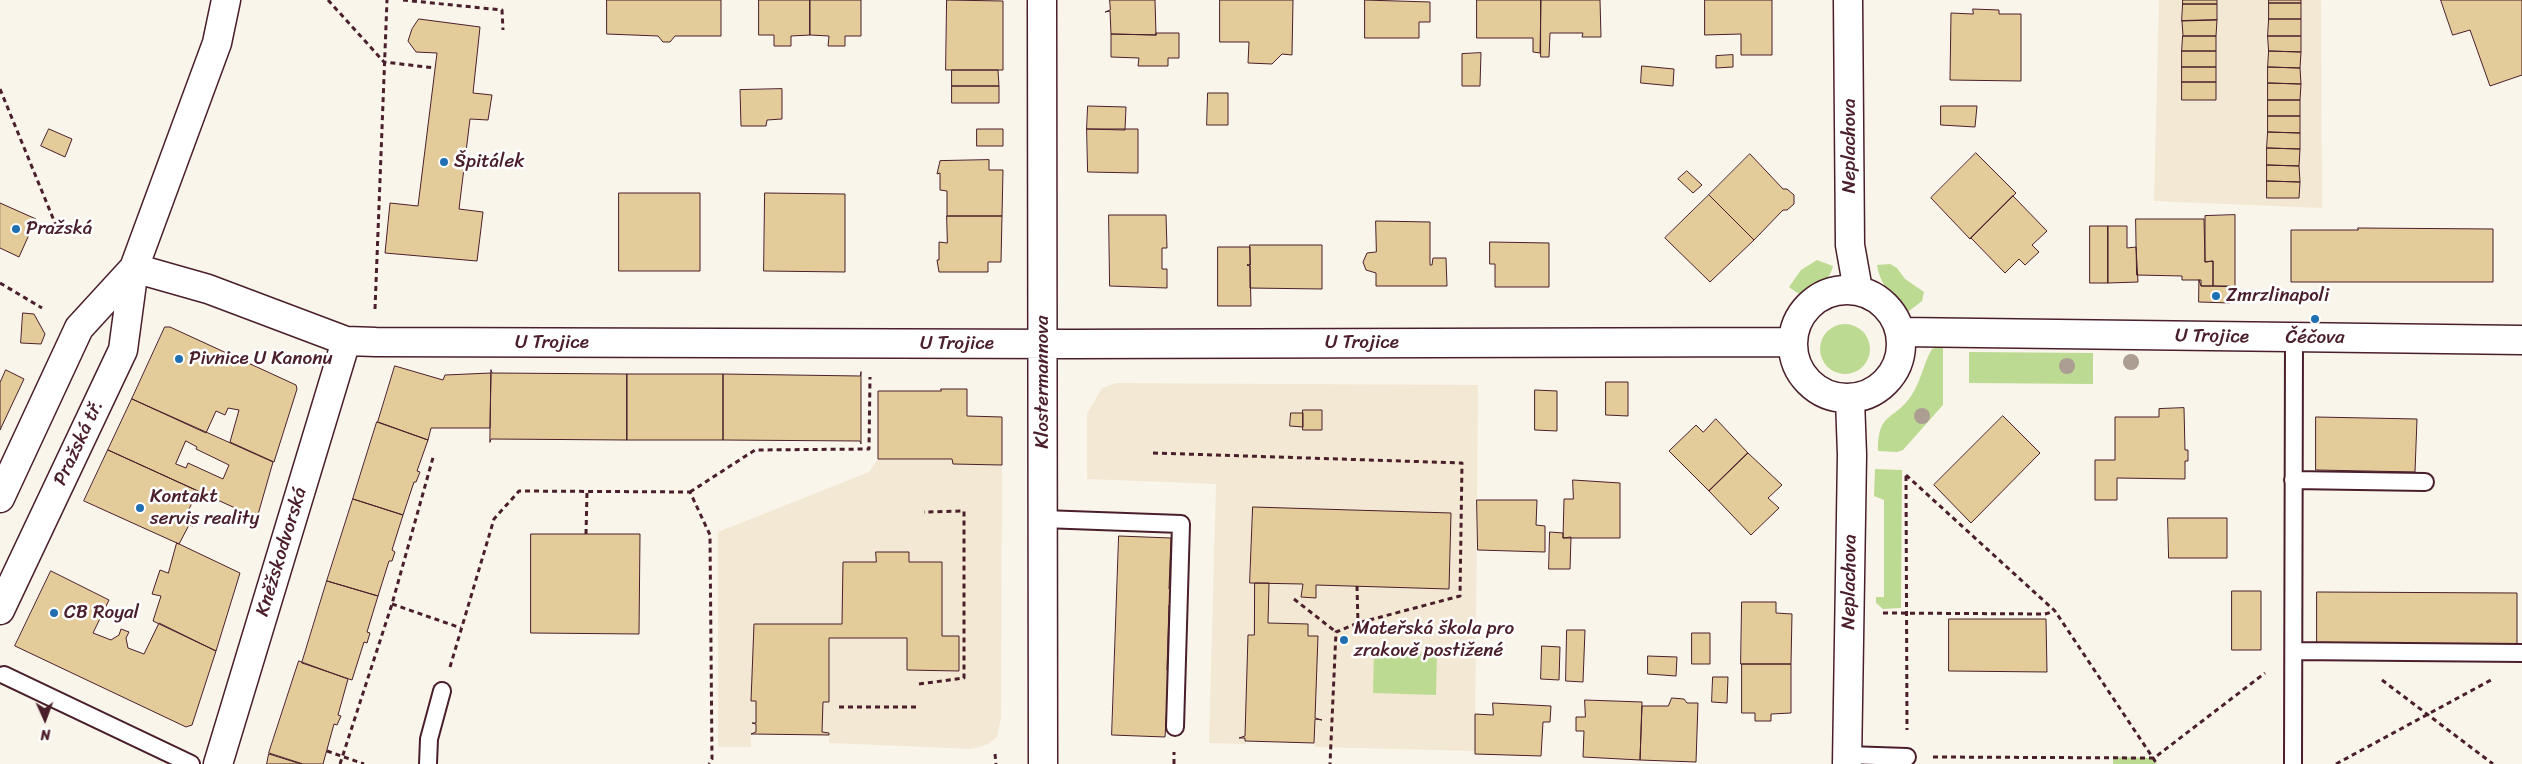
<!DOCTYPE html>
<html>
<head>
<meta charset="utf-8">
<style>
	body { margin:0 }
	#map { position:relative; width:2522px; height:764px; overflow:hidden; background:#faf5eb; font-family:Sriracha,sans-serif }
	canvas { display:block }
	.north { position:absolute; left:20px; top:694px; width:50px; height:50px; -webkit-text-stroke:4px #fff; paint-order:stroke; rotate:178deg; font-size:14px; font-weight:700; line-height:20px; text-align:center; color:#4a1f2b }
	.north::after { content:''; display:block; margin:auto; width:18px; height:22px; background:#4a1f2b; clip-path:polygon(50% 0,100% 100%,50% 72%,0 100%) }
</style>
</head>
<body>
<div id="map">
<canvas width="2522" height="764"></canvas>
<div class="north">N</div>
</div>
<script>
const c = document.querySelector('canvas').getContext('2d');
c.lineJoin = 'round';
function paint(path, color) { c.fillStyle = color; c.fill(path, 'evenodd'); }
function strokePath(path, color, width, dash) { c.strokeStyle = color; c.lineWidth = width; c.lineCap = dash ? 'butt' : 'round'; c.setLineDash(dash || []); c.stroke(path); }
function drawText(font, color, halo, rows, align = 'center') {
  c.font = font + ' Sriracha,sans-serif'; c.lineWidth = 5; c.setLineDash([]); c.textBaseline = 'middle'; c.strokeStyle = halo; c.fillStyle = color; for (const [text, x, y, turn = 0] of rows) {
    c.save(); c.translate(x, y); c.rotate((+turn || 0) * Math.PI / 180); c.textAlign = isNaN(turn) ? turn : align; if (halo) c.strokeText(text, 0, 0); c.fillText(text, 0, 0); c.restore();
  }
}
const built = new Path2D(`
	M2159,0H2321L2322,208L2154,201Z
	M1116,383L1478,385L1475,751L1315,747L1314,743L1246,741L1245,744L1209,743L1216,484L1087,479V414L1102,388Z
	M878,459H952L953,464L1002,465L1001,718L997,737L988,744L972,749L829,743V735L751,734V747H718V532L869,472Z`);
const green = new Path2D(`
	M1817,260L1833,266C1830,278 1817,297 1803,295C1798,294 1793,290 1789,287L1801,270Z
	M1890,264L1897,268L1905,279L1924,292L1922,301L1909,311C1893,299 1880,285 1877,265Z
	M1820 349a25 25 0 1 1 50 0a25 25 0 1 1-50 0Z
	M1937,347H1943V405L1903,450L1897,452L1878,451C1878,411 1893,422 1911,396C1921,382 1923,364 1932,349Z
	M1969,352L2093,353V384L1969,383Z
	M1875,469L1902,470L1901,608L1883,609L1876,603V597H1884V500L1874,496Z
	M1374,652L1437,653L1436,695L1373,693Z
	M2113,757L2154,758L2157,764H2113Z`);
const building = new Path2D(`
	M607,0H721V36H675L670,42H663L658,36L607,34Z
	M759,0H810V35L791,36V46H774V35H759Z
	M810,0H861V36H845V46H828L829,36L810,35Z
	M947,0L1003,1V70H946Z
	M1110,0H1155L1156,35L1111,34L1110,11L1105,12L1110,10Z
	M1220,0H1293L1292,55L1282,54L1272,64L1248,63L1249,42H1220Z
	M1365,0L1430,2V22H1419V38H1365Z
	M1477,0H1541L1540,53L1533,52V38H1477Z
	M1541,0H1600L1601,37H1582L1583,33H1550L1549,57H1541Z
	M1705,0H1772V55H1741V34L1705,35Z
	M2183,0H2217V4H2183Z
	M2269,0H2301V3H2269Z
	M2441,0H2522V75L2490,86L2470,30L2453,35Z
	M2269,3H2301V19H2269Z
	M2183,4H2217V20L2182,21Z
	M1973,9L1999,10V14H2021V81L1950,80L1951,13L1973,14Z
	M419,19L480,27L473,93L492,95L488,120L470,119L459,209L483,212L477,261L385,253L390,203L418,206L437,53L416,52L408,41L412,29Z
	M2269,19H2301V36H2268Z
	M2217,20L2216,36H2183L2182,21Z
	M1156,33H1179V58H1168V66H1138L1139,58L1111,57V34L1156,35Z
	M2183,36H2216V51H2182Z
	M2268,36H2301V52L2269,51Z
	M2182,51H2216V67H2182Z
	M2269,51L2301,52L2300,68L2268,67Z
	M1481,53L1480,86H1462V54Z
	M1733,55V67L1716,68V56Z
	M1642,66L1674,69L1673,86L1641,83Z
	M2182,67H2216V82H2182Z
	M2268,67L2300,68L2301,84L2268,83Z
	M952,70H998L999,86H952Z
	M2182,82H2216V100H2182Z
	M2268,83L2301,84L2300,100H2268Z
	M952,86H999V103H952Z
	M782,89V119L767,120L766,126H741L740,90Z
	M1208,93H1228V125H1207Z
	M2268,100H2300V116H2268Z
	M1088,106L1126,107L1125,130L1087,129Z
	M1941,106H1977L1975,127L1941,125Z
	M2268,116H2300V133L2268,132Z
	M49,129L72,139L65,157L41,146Z
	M977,129H1003V146H977Z
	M1087,129H1138V173L1088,172Z
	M2268,132L2300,133V149L2267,148Z
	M2267,148L2300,149L2299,166L2267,165Z
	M1976,153L2016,193L1970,239L1931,198Z
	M1750,154L1783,189H1787L1794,195V204L1787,210H1783L1754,240L1709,195Z
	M989,160V170H1003L1002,216H947V191L940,190V173L937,174L940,161Z
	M2267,165L2299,166L2300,182L2267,181Z
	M1687,171L1702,185L1693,193L1678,179Z
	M2267,181L2300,182L2299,198H2267Z
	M619,193H700V271H619Z
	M765,193L845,194V272L764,271Z
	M1709,195L1754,240L1710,282L1665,238Z
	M2013,196L2047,231L2032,245L2039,252L2025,265L2019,259L2005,273L1971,238Z
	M0,203L36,219L19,257L0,248Z
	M1109,215H1166L1167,248H1162V269H1167V288L1110,286Z
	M2235,215V287L2213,286V261L2205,262V216Z
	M947,216H1002L1001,262H988V272H939L937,260H939V242L947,243Z
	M2136,219H2204L2205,262L2213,261V286H2201V280H2182V276L2137,275Z
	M1376,221L1430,222V265H1432L1433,258H1446L1447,286H1376V273L1366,270L1363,262L1367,253L1376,252Z
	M2090,226H2108V283H2090Z
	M2108,226H2127V248L2136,247L2138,282L2108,283Z
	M2358,228L2493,229V282H2291V230H2358Z
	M1490,242L1549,243V287H1495V264H1490Z
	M1250,245H1322V289L1250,288V266L1247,265H1250Z
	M1218,247H1250V265H1247L1250,266L1251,306H1218Z
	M2199,280L2201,286H2230V303L2199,302Z
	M23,313L34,314L45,334L41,344L21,343Z
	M165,327H170L296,385L297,389L274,462L230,442L239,410L228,408L225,415L216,411L206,433L132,399Z
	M395,366L443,380L445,375L491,373L490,428H431L428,440L378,422Z
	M6,370L24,379L0,430V383Z
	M491,370L492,373L627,374V440L491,439L490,442Z
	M861,372V444L860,441L723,440V374L860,376Z
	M627,374H723V440H627Z
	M1606,382H1628V416L1606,415Z
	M941,389H967V416L1002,417V465L953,464L952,459H878V391H941Z
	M1535,390L1557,391V431L1535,430Z
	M132,399L273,462L257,518L108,450ZM186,441L197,447L196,449L229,465L223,479L188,463L186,468L176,464Z
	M2184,408L2185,450H2188V461H2185V479L2117,478V500H2095V460H2115V417H2159V409Z
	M1303,410H1322V430H1303Z
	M1291,413H1303V427L1290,426Z
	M2003,416L2040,453L1971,523L1934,485Z
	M2316,417L2417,419L2415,472L2316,470Z
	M1716,419L1748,453L1709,491L1669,451L1696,425L1703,432Z
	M377,422L428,440L417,471L420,472L416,482H414L403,515L353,499Z
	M108,450L198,491L188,511L196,515L198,521L193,526L189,525L179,544L84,501Z
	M1748,453L1782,485L1768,498L1779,508L1751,535L1709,491Z
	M1573,480L1620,483V538H1563L1564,499H1573Z
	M353,499L403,515L392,550L395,552L392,561H389L378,596L327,581Z
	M1477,500H1537L1536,525L1545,526V552L1478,550Z
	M1253,507L1451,513L1449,589L1316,585V598L1301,597L1303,584L1250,583Z
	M2168,518H2227V558H2169Z
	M1550,532L1563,533V538L1571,537L1570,569H1549Z
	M531,534H640L639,634L531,633Z
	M1119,536L1171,538L1169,589H1171V605H1169L1167,670H1169L1165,737L1112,735Z
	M177,543L240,573L216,651L153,621L161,596L152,594L160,570L168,573Z
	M876,552H909V562H942V636H959V671L907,670V638H829V702H823L822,732L829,733V735L751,734L756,732V724L752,723H756V701H751L754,624H842L843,562H876Z
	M51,571L109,600L93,633L111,640L119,635L121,629L129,632L126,638L128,648L144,654L159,623L216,651L192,725L186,727L15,646Z
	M327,581L378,596L367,632L370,633L367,643L364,642L352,680L302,663Z
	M1255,583H1269L1268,623L1308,624V636H1318L1315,718L1322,720L1315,719L1314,743L1245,741V738H1239L1245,736L1248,635H1254Z
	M2232,591H2261V650H2232Z
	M2317,592L2517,593V646L2317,645Z
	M1742,602H1776V613L1792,614L1791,664H1741Z
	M1949,619H2046L2047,672L1949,671Z
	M1567,630H1585L1583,682L1566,681Z
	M1692,633H1710V664H1692Z
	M1542,646L1560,647L1559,680L1541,679Z
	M1648,656L1677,657L1676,676L1648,674Z
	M299,661L348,679L338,715L341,716L337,725L334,724L323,764H303L269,753Z
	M1742,664H1791V713L1771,714V721H1755V713H1742Z
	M1713,677H1728L1727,703L1712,702Z
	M1672,698L1684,699L1687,703H1698L1696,762L1640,760L1642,706H1668Z
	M1585,700L1642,702L1640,760L1583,757L1584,731H1576V717H1585Z
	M1493,703L1551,706L1550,722H1543L1541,756L1475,754V714L1493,715Z
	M269,754L301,764H267Z`);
const path = new Path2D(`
	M328,0L384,62L435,68
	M403,0L502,10L503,30
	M0,89L57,228
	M0,283L42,308
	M375,309L387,0
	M1153,453L1462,463L1460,596L1358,623L1336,632L1330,764
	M1906,475L2055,611L2157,764
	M1906,476L1907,730
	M690,492L755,450L869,449L870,377
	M586,534L587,492
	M1357,586L1358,623
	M1294,599L1336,632
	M392,604L461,628
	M1883,613L2045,614L2055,611
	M450,667L494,519L519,491L690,492L710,535L712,759L709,764
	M2382,680L2493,764
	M919,684L964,678V511L924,512
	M839,707H918
	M327,751L364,764
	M995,754L996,764
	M1933,757L2154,758L2265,673
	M340,764L392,604L434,454
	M1174,764V752
	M2336,764L2491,680`);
const service = new Path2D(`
	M2293,480L2425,482
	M1043,519L1181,524L1175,727
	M2294,651L2522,653
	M4,675L191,764
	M1847,755L1907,757
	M428,764L429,739L442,691
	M2293,764L2294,339`);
const minor = new Path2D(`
	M1042,0L1043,764
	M1848,0L1850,245L1858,290
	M134,268L208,289L346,341L376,342L1072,344L1792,342
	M1793 344a54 54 0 1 1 108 0a54 54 0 1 1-108 0Z
	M1902,332L2522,340
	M218,764L346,341
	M1847,764L1852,455L1850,399`);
const tertiary = new Path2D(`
	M0,498L79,328L134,268
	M0,610L123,350L134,268L217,43L226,0`);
const trees = [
	[2131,362],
	[2067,366],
	[1922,416]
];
const markers = [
	[444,162,5,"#1f6fb2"],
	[16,229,5,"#1f6fb2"],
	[2216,296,5,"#1f6fb2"],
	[2315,319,5,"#1f6fb2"],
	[179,359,5,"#1f6fb2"],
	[140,508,5,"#1f6fb2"],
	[54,613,5,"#1f6fb2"],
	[1344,640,5,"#1f6fb2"]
];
const streetNames = [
	["Neplachova",1850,146,-90],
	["U Trojice",2212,337,1],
	["U Trojice",552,343],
	["U Trojice",1362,343],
	["U Trojice",957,344],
	["Klostermannova",1043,382,-90],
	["Pražská tř.",79,443,-65],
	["Kněžskodvorská",282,552,-73],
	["Neplachova",1850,582,-89]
];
const poiNames = [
	["Špitálek",454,162],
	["Pražská",26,229],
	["Zmrzlinapoli",2226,296],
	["Čéčova",2315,338,"center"],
	["Pivnice U Kanonu",189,359],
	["Kontakt",150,497],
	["servis reality",150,519],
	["CB Royal",64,613],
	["Mateřská škola pro",1354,629],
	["zrakově postižené",1354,651]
];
paint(built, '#f3e8d3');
paint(green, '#bdda92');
paint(building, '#e4cb9a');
strokePath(building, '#4a1f2b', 1);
strokePath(service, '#4a1f2b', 20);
strokePath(minor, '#4a1f2b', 31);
strokePath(tertiary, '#4a1f2b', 31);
strokePath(path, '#4a1f2b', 3, [5, 4]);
strokePath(service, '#fff', 16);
strokePath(minor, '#fff', 28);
strokePath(tertiary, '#fff', 28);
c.fillStyle = '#ac9e92';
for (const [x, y] of trees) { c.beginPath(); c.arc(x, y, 8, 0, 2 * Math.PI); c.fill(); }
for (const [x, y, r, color] of markers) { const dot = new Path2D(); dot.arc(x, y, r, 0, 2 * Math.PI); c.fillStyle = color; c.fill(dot); strokePath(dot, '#fff', 2); }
drawText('19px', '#4a1f2b', '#fff', streetNames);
drawText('19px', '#4a1f2b', '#fff', poiNames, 'left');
</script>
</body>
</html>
